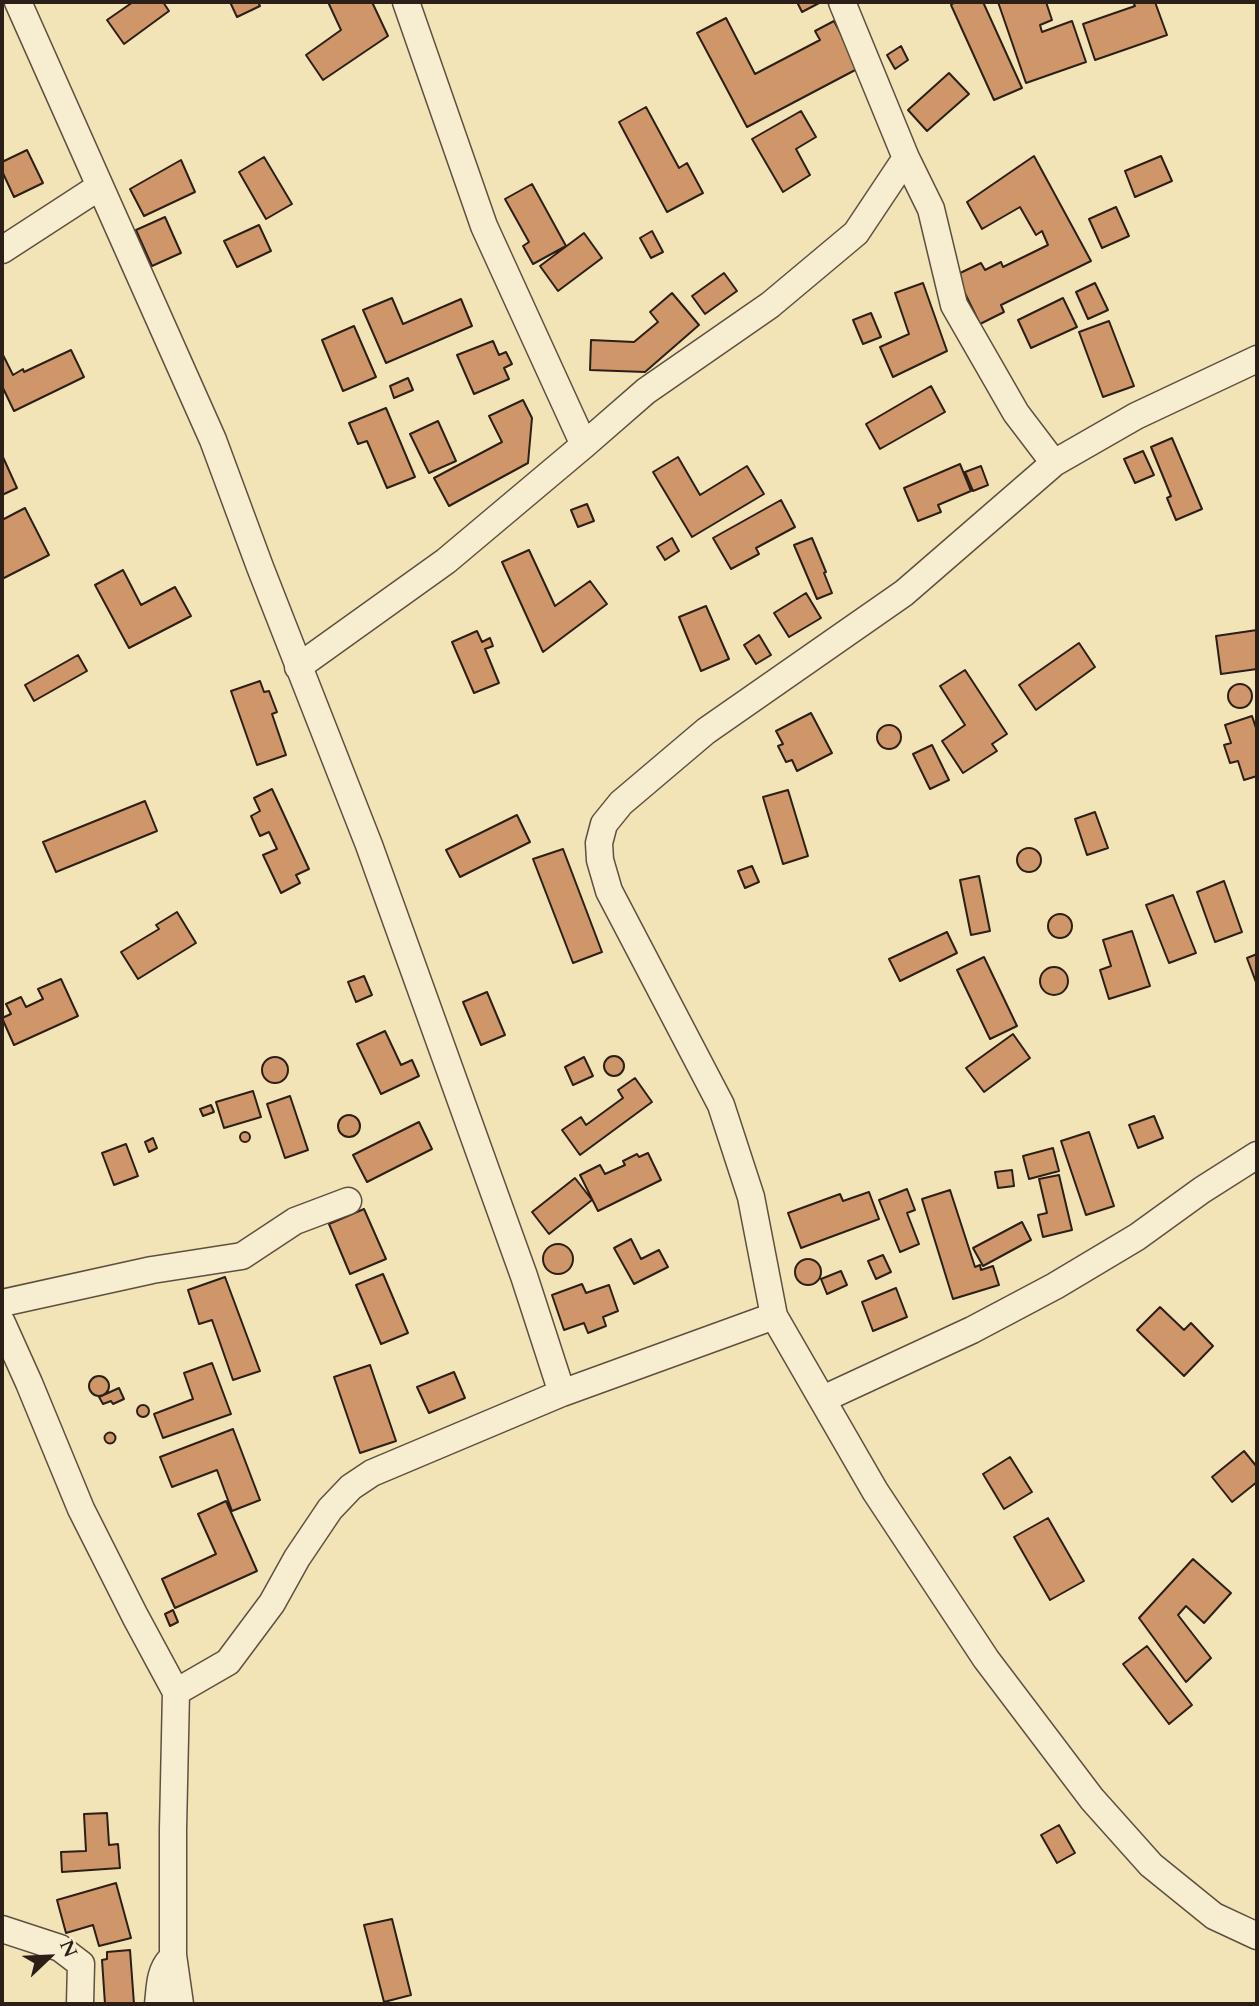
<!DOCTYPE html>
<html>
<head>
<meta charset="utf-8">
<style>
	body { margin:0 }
	#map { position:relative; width:1259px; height:2006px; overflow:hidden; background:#f2e4b6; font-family:Cardo,serif }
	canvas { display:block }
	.frame { position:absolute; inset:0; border:4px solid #2c1f18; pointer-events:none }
	.north { position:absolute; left:14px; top:1922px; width:70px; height:70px; -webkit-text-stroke:5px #f7edd0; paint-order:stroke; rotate:67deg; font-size:19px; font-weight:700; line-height:28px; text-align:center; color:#2c1f18 }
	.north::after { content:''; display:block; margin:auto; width:24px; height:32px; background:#2c1f18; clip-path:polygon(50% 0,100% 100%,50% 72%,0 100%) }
</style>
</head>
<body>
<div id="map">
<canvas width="1259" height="2006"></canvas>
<div class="frame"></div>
<div class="north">N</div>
</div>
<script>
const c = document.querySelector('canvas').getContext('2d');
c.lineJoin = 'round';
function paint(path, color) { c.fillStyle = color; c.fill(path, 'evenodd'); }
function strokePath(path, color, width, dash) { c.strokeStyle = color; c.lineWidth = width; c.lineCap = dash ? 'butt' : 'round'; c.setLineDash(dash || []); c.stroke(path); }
const building = new Path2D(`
	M133,2H163L169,11L124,44L107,20Z
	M230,2H258L260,6L237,17Z
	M328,2H372L388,36L323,80L306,55L341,30Z
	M797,2H821L802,12Z
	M955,2H983L1022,88L994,100L951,5Z
	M998,2H1046L1052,20L1040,25L1042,32L1072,21L1086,62L1026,83Z
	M1133,2H1155L1167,35L1095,60L1083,24L1135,6Z
	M726,18L755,74L820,40L815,31L834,21L859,68L747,127L697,33Z
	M901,46L908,60L895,69L887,55Z
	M949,73L969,94L927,131L908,110Z
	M646,107L679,168L687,163L703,193L667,212L619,122Z
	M801,111L816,137L796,149L810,175L783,192L752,139Z
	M27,150L43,183L14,197L2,171V162Z
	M1034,156L1091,261L1001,305L1004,312L980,324L956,275L981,263L985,270L1001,262L1003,267L1048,245L1042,231L1036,235L1020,207L982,229L967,202Z
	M1161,156L1172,181L1135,197L1125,171Z
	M264,157L292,204L266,219L239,172Z
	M181,160L195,192L144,216L130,189Z
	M532,184L566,246L533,264L523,246L529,242L505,199Z
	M1116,207L1129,236L1102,248L1089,219Z
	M165,217L181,253L152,266L136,230Z
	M259,225L271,251L237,267L224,241Z
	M652,231L663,252L651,258L640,238Z
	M584,233L602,258L558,291L540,266Z
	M724,273L737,291L705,314L692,296Z
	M923,283L947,351L893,377L880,347L909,334L895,293Z
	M1095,283L1108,310L1088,319L1076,292Z
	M672,293L699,325L645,372L590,370L591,340L634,342L658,322L650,312Z
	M392,298L403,324L461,299L472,326L386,363L363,310Z
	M1063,298L1077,327L1031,348L1018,320Z
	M871,313L881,337L863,344L853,320Z
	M1109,321L1134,386L1103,397L1079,332Z
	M354,326L376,377L343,391L322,340Z
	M493,341L499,355L506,352L512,364L504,368L509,379L474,394L457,355Z
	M71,350L84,377L14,411L2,386V353L13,375L23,369L24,372Z
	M408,378L413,390L394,398L390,386Z
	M931,386L945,412L880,449L866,424Z
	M523,400L532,418L528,463L449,506L434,478L502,442L489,416Z
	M386,408L415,477L387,488L367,441L358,444L349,423Z
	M438,421L456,461L429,473L410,434Z
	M1172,438L1202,509L1176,520L1167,498L1171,496L1151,447Z
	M1143,451L1154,475L1135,483L1124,459Z
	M2,455L17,488L2,495Z
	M678,457L700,495L747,466L764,494L692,537L653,472Z
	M960,464L971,491L938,505L941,512L918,521L904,488Z
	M981,466L988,485L973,491L965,472Z
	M781,500L795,527L756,548L759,554L731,569L713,538Z
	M587,504L594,521L578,527L571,510Z
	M25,508L49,555L2,579V520Z
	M672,538L679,551L665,560L657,547Z
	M812,538L826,572L824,573L832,593L817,599L794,545Z
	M529,550L555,606L590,581L607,604L543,652L502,562Z
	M123,570L141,605L175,587L191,616L129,648L95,585Z
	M806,593L821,618L789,637L774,613Z
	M706,606L729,659L701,671L679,617Z
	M1257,630V669L1221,674L1216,636Z
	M477,631L482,642L490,638L493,646L485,649L499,683L474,693L452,642Z
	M759,635L771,655L756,664L744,645Z
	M1079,643L1095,667L1036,710L1019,685Z
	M78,655L87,671L34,701L25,685Z
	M965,670L1007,734L992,744L997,751L963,773L942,741L965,725L940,686Z
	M260,681L264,692L269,691L277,712L272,714L286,755L257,765L231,691Z
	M1228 696a12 12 0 1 1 24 0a12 12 0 1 1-24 0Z
	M811,713L832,753L797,771L792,760L786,762L778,746L783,744L776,731Z
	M1252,716L1257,731V776L1244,780L1238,761L1230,763L1224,745L1231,743L1225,725Z
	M877 737a12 12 0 1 1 24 0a12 12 0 1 1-24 0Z
	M932,745L949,780L930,789L913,754Z
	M272,789L309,869L296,875L300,883L281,893L263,855L277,849L269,832L260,836L251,816L260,811L254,798Z
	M788,790L808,856L783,864L763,797Z
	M145,801L157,831L56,872L43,842Z
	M1095,812L1108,848L1087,855L1075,819Z
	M517,815L530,842L460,877L446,850Z
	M1017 860a12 12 0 1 1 24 0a12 12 0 1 1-24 0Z
	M563,849L602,952L573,963L533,859Z
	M752,866L759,882L745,888L738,871Z
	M979,876L990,931L971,935L960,880Z
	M1224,881L1242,932L1215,942L1197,892Z
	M1173,895L1196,953L1169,963L1146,905Z
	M177,912L196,943L138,979L121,952L159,929L156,925Z
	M1048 926a12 12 0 1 1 24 0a12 12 0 1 1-24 0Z
	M1132,931L1150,986L1109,999L1100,970L1111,966L1103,940Z
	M947,932L957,953L900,981L889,959Z
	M1257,954V985L1247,958Z
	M984,957L1017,1026L990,1039L957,970Z
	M1040 981a14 14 0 1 1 28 0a14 14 0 1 1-28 0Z
	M364,976L372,995L356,1002L348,982Z
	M61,979L78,1016L14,1045L2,1018L11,1014L6,1004L21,997L26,1007L43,999L38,989Z
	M487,992L505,1035L481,1045L463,1002Z
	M385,1031L401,1065L412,1060L419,1076L381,1094L357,1044Z
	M1013,1034L1030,1058L984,1092L966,1068Z
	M604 1066a10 10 0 1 1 20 0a10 10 0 1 1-20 0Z
	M262 1070a13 13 0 1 1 26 0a13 13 0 1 1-26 0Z
	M584,1057L593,1076L573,1085L565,1067Z
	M635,1078L652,1102L580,1155L562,1130L581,1117L586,1125L623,1098L618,1090Z
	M253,1091L261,1117L224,1128L216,1102Z
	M290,1096L308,1150L285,1158L267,1104Z
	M211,1105L214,1112L203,1116L200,1109Z
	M338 1126a11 11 0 1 1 22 0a11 11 0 1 1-22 0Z
	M1154,1116L1163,1138L1138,1148L1129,1125Z
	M419,1122L432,1149L367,1182L353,1155Z
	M240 1137a5 5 0 1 1 10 0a5 5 0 1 1-10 0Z
	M1089,1132L1114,1206L1086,1215L1061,1141Z
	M153,1138L157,1148L149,1152L145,1142Z
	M126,1144L138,1176L114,1185L102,1153Z
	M1053,1148L1059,1171L1029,1179L1023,1156Z
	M648,1153L661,1180L598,1211L580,1175L600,1165L605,1174L625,1165L623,1161L637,1154L639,1157Z
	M1012,1170L1014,1186L998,1188L995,1172Z
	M1059,1175L1072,1230L1043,1237L1038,1215L1047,1213L1039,1179Z
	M575,1178L592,1200L549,1234L532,1212Z
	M907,1189L915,1210L907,1213L919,1244L900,1252L879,1200Z
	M950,1190L975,1267L980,1265L981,1270L993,1266L999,1285L953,1299L922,1199Z
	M869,1192L879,1219L801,1248L788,1213L840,1194L843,1201Z
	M364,1209L386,1259L350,1274L329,1224Z
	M1022,1222L1031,1240L983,1266L973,1248Z
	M631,1239L641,1259L659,1250L668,1267L634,1284L614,1248Z
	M543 1259a15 15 0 1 1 30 0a15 15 0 1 1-30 0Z
	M883,1255L891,1272L876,1279L868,1261Z
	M795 1272a13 13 0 1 1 26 0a13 13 0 1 1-26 0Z
	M841,1271L847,1285L827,1294L821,1279Z
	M383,1274L408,1333L381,1344L356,1285Z
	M225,1277L260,1371L233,1380L212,1320L199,1324L188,1290Z
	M582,1284L586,1293L609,1285L618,1311L603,1317L606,1326L588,1333L584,1323L564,1330L552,1295Z
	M896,1288L907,1317L873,1331L862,1302Z
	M1160,1307L1184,1330L1191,1323L1213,1346L1184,1376L1137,1330Z
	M212,1363L231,1414L163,1438L154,1414L193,1399L184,1373Z
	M370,1365L396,1441L360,1453L334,1377Z
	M454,1372L465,1398L429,1413L417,1387Z
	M89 1386a10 10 0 1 1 20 0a10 10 0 1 1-20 0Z
	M119,1388L124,1399L113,1404L111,1401L103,1404L99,1397Z
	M137 1411a6 6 0 1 1 12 0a6 6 0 1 1-12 0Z
	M233,1429L260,1500L232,1511L217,1470L172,1487L160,1457Z
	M104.5 1438a5.5 5.5 0 1 1 11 0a5.5 5.5 0 1 1-11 0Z
	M1244,1451L1257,1467V1482L1232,1502L1212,1477Z
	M1010,1457L1032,1492L1004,1509L983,1474Z
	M226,1501L257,1571L175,1608L162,1579L216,1554L198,1514Z
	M1048,1518L1084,1581L1050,1600L1014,1537Z
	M1193,1559L1231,1593L1204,1623L1186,1606L1178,1615L1211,1658L1186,1682L1139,1618Z
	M173,1610L178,1622L170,1626L165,1614Z
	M1147,1646L1192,1705L1169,1724L1123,1664Z
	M107,1813L109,1845L118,1844L120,1868L62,1872L61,1852L86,1851L84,1814Z
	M1059,1825L1075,1853L1057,1863L1041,1835Z
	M116,1883L131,1938L99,1946L93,1925L66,1933L57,1900Z
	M392,1919L411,1995L384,2002L364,1925Z
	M130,1950L134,2004H105L102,1960L107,1959V1952Z`);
const minor = new Path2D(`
	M18,2L213,440L260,567L369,845L524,1276L562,1393L774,1316
	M406,2L484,226L584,445
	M842,2L906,158L931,209L954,305L1016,413L1054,463
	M2,250L99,187
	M1257,359L1136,416L1054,463L904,593L706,731L621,803L604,824L599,843L600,860L609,891L721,1105L751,1197L774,1316L875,1491L986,1659L1092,1799L1151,1865L1214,1916L1257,1936
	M298,667L446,561L584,445L646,391L770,305L856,233L906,158
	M2,1303L152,1270L242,1256L295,1221L348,1201
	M2,1323L29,1383L81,1509L135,1616L176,1692L173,1829V1955L180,2004
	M823,1399L972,1330L1055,1286L1137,1237L1202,1190L1257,1155
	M176,1692L228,1662L272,1603L297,1558L330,1509L351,1487L372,1473L562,1393
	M2,1929L60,1948L81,1964L80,2004
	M158,2004C160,1989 159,1972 170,1960`);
paint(building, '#cf966a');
strokePath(building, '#2c1f18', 2);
strokePath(minor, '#5e5040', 29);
strokePath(minor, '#f7edd0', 26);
</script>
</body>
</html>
